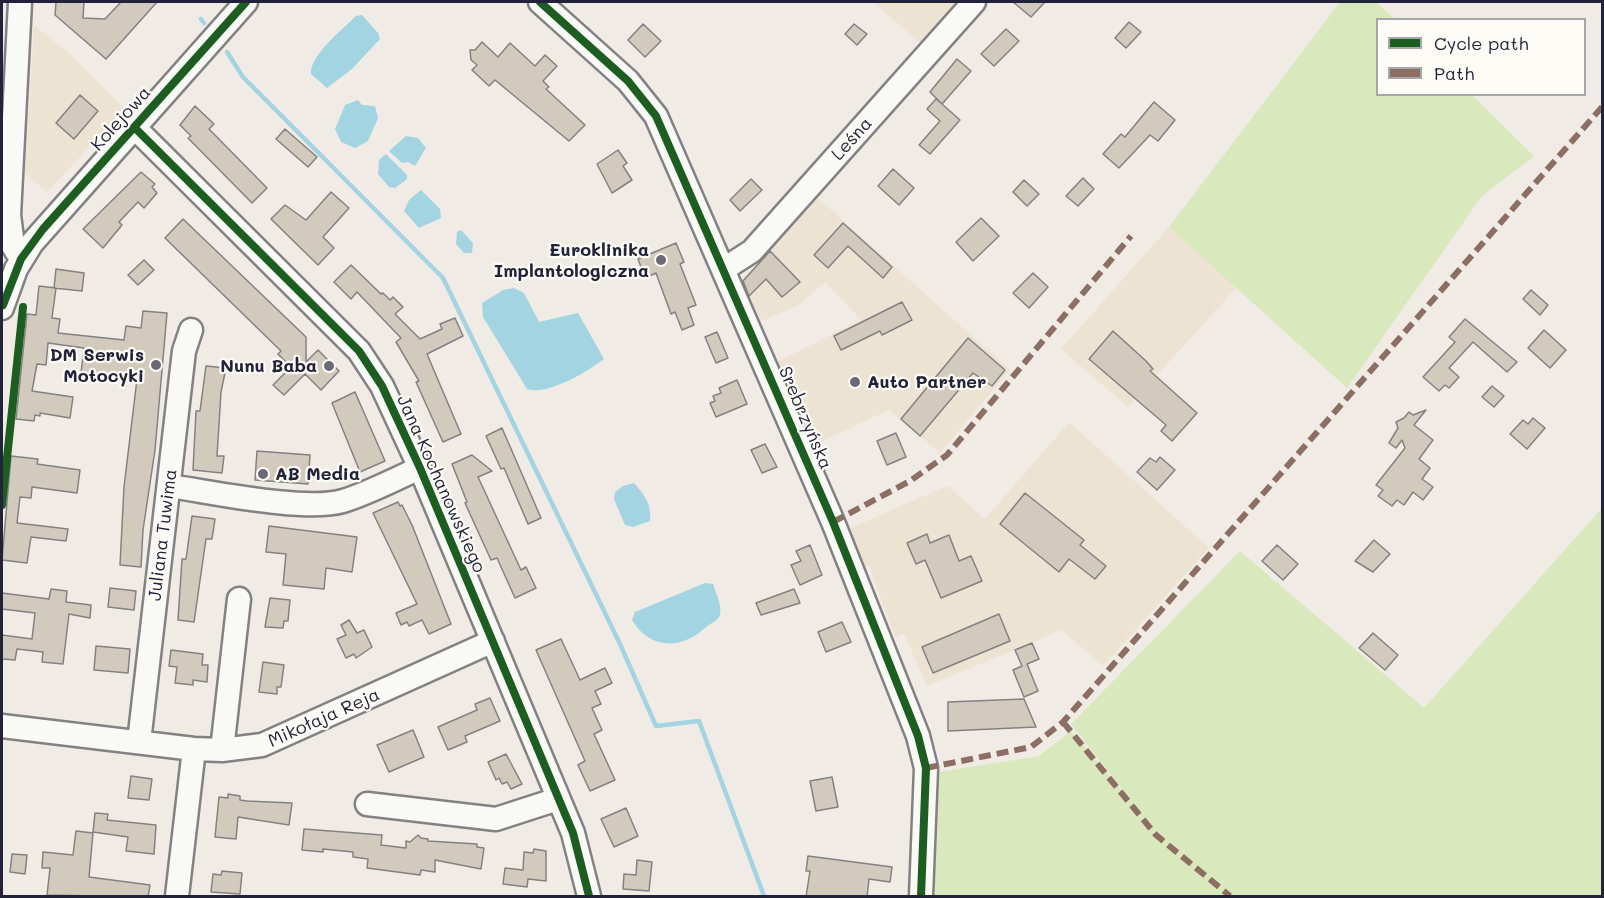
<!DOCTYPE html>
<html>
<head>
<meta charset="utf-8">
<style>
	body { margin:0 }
	#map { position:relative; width:1604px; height:898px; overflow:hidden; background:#f0ece5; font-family:Mali,sans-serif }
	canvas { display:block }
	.frame { position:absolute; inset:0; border:3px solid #22223b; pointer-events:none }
	.legend { position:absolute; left:1376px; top:18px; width:210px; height:78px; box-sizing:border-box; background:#fdfcf7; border:2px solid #a5a5ac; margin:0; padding:8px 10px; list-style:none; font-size:18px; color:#22223b }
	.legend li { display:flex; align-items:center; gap:12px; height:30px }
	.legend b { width:30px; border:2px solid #a5a5ac }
</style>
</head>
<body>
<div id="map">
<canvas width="1604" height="898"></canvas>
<div class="frame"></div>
<ul class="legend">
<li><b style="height:8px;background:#1b5e20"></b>Cycle path</li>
<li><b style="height:8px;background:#8d6e63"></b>Path</li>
</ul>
</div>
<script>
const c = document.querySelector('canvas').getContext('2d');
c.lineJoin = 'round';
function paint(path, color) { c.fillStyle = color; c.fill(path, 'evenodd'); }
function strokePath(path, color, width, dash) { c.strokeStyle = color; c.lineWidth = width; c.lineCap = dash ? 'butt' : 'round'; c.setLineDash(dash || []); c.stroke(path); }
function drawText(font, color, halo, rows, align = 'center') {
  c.font = font + ' Mali,sans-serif'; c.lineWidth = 4.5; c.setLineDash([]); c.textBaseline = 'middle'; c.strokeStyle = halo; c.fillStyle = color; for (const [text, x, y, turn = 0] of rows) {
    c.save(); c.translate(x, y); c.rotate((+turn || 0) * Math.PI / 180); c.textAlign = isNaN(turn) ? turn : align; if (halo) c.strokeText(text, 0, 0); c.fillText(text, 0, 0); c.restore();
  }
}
const built = new Path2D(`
	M873,2H963L924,46Z
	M34,25L71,55L125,109L47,192L25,174Z
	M818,198L1010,370L940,453L889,410L812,446L776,362L861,320L825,282L799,305L759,322L741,280Z
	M1169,227L1237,287L1128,407L1061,349Z
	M1069,422L1209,548L1103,666L1062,630L927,686L904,634L895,637L869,566L864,567L848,529L947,486L985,519Z`);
const green = new Path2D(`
	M1340,2H1376L1395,19L1378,20V94L1472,95L1534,156L1482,196L1347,388L1169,227Z
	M1602,508V896H928L933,773L1039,756L1071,731L1134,804L1071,724L1240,551L1424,708Z`);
const water = new Path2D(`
	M362,15L378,33L380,39L352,69L327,88L311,74C309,56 344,28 356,16Z
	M358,100L362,105L375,106L378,118L368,141L355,148L341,142L335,129L345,105Z
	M406,136L418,138L426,148L415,166L408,162L402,163L389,151Z
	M386,154L407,175V179L395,188L389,187L378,174L379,160Z
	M421,190L440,209L441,218L419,228L404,211L409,200Z
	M461,230L473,243L472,253H464L456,244L457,232Z
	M514,288L524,293L539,322L578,313L604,359C587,372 547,396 527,389L483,317L482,303L503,290Z
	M634,483C644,494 652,505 650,521L633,527L625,525L614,499L615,492L623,486Z
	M705,583L713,584C716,593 722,606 720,615C718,621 711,623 706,627C682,650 650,650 632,620L635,612Z`);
const stream = new Path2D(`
	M201,19L204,23
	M227,52L243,77L443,278L620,644L656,726L699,721L764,896`);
const building = new Path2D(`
	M56,2H84L83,18L105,19L121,2H157L106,59L55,15Z
	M1013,2H1045L1031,17Z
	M1129,22L1141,32L1126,48L1115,38Z
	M643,24L661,41L645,57L628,40Z
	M854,24L867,34L857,45L845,34Z
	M1006,29L1019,41L994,66L981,54Z
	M482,42L498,57L510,43L535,66L545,55L557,66L543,81L549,87L546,89L585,125L569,141L495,80L489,86L472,70L477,65L471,60L470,50H475Z
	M957,59L971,71L942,104L960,120L930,154L919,145L940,121L927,109L936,99L942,104L930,92Z
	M80,95L98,111L74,139L56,123Z
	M1154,102L1175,120L1158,141L1150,135L1119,168L1103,154L1121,134L1125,137Z
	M195,106L214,124L209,129L267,188L252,203L188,138L191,136L180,125Z
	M285,129L317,157L308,167L276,139Z
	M618,150L627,163L623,166L632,180L612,193L597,164Z
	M893,169L914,188L899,205L878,186Z
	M141,172L155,184L152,187L157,193L144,208L138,202L119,222L122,225L103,248L83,229Z
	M1083,178L1094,189L1078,206L1066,196Z
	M751,179L762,190L740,211L730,200Z
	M1024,180L1039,194L1027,206L1013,192Z
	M331,192L349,208L323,237L334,248L318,265L271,219L285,205L306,220Z
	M981,218L999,236L973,261L956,242Z
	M183,219L306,337V362L318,350L339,371L321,390L305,374L284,395L273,385L291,367L278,354L281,351L165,238Z
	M843,223L892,267L883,278L848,246L828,268L814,255Z
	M676,243L684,262L680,264L696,305L688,308L694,325L682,330L675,312L671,314L656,273L645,278L638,259Z
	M770,251L800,282L782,297L766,279L749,296L743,281Z
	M144,260L154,270L138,285L128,275Z
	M351,265L381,294L383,293L390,300L393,297L403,307L395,314L420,339L442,329L440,324L455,318L463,336L427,354L461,434L443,442L416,382L419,381L396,342L401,338L357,292L351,299L334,282Z
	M56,269L84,273L82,291L54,288Z
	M1033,273L1048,287L1029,308L1013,293Z
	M39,286L56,288L52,318L60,319L58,333L124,340L126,326L141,328L143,311L167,313L155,450L143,530L141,567L120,565L124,487L137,379L81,373L84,348L48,343L46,365L37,364L32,391L73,397L70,418L40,413V416L35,415L34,421L16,419L27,314L36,315Z
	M1531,290L1548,305L1540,315L1523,299Z
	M902,302L912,320L882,335L880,331L841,350L834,336Z
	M1465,319L1517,362L1507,372L1473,342L1449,368L1459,377L1449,388L1445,385L1439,391L1423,377L1455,342L1449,337Z
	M1544,330L1566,350L1550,368L1528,348Z
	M1113,331L1146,361L1153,369L1150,371L1197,413L1172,441L1161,431L1166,425L1089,359Z
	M717,332L728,358L716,363L705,337Z
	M968,338L1005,370L992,386L973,373L920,436L901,419Z
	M206,366L226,368L221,392L217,456H224L222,473L193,470L196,411H200Z
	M737,380L747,404L716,417L710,403L715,401L713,396L721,393L719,388Z
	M1492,386L1504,396L1494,407L1482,397Z
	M355,392L385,461L360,472L332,403Z
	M1426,410L1414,425L1433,440L1419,459L1430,468L1422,479L1433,487L1423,500L1413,492L1404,505L1397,500L1392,506L1378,496L1383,490L1376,485L1405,448L1402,440L1396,448L1389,443L1398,428L1396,422L1404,418L1409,412L1413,415Z
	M1533,418L1545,428L1527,449L1510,434L1523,420L1528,424Z
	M502,428L541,518L528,524L504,468L501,469L486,436Z
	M896,433L906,457L887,465L877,441Z
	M765,444L777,467L762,473L751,450Z
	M257,451L310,455L308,484L255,480Z
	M472,455L492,471L478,477L521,570L526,567L536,588L515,598L497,558L491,560L465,503L467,502L452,464Z
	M11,456L38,459L37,464L80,470L77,493L32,487L31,498L20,497L17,523L68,529L66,541L31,537L27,563L2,560Z
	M1160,457L1175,470L1157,490L1137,472L1150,458L1156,462Z
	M1025,493L1084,540L1080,545L1106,566L1095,579L1069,559L1059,572L1000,524Z
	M398,502L400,506L402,505L412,525L451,624L429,634L422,620L409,626L407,622L401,625L396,613L417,604L373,513Z
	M192,516L215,519L212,539H206L194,622L178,620L182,559H186Z
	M269,526L357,537L352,572L326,568L324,589L283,585L286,554L266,552Z
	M927,534L930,543L949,535L959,561L971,556L982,581L941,598L925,560L916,564L907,543Z
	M1374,540L1390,554L1373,572L1355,561Z
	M810,545L822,575L800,585L791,565L801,561L796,551Z
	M1277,545L1298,564L1283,580L1262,561Z
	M110,588L136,591L134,610L108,607Z
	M51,589L67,591L66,602L91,605L90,618L69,614L63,664L42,662L43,652L17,649L15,660L2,659V635L32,639L35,613L2,609V593L49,599Z
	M794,589L800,603L761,615L756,603Z
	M270,598L290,600L288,621H284L283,628L265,627Z
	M999,614L1010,641L933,673L922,647Z
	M349,620L357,633L364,630L372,647L356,658L354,654L346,658L337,639L346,635L341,625Z
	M842,622L851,642L826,652L818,632Z
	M1373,633L1398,655L1385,670L1359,648Z
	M561,639L580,680L605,668L612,683L595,691L601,704L592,708L602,730L594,734L615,780L590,791L578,765L585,761L536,650Z
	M1032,643L1039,659L1027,664L1038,691L1024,697L1013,670L1022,666L1015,650Z
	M96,646L130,649L128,673L94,670Z
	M171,650L203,654L202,665H208L207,682L193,680V685L175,683L177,667L169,666Z
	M263,662L284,665L281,687H277V694L259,692Z
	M490,698L500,721L465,736L467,742L448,750L438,727L477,710L475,704Z
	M1024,699L1036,727L948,731V702Z
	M413,730L424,757L389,772L377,745Z
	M506,754L522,784L511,789L507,782L502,784L499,778L496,780L488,762Z
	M131,776L152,779L149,800L128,798Z
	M832,777L838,807L816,811L810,781Z
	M228,794L240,796V800L247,801L292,803L289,825L238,817L236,839L215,837L219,797L228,798Z
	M626,808L638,836L614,847L601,819Z
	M95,813L108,814L107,820L156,825L154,854L126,851L128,837L93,832Z
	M304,829L382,835L381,845L406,848V841L410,842L418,835L421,838L428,839V841L477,844V847L484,848L481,869L435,860V872L421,870L420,875L367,868L368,859L353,857V852L323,849V852L302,850Z
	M76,831L93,833L89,877L150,885L148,897L47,895L50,868H42L43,852L73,855Z
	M534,849L546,851V881L528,879L527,887L503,884L505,868L523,870L524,852L533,853Z
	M12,854L27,855L25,874L10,872Z
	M808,856L892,867L890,882L869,879L867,897H806L810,871H806Z
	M637,860L652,862L649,891L623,889L624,874L636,875Z
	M222,871L242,873L240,894L211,892L213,874L221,875Z`);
const minor = new Path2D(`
	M20,2L9,215L13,246L21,259
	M540,2L628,81L656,116L833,522L918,736L926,768L921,896
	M134,127L359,351L382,386L420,468L573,833L589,896
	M724,269L752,251L974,2
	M2,308L16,269L32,243L246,2
	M169,486C212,492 305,512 343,501C369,493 395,479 420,468
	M2,726L194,749L222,750L262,745L493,641
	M139,742L184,351L191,330
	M222,750L239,599
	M367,804L496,819L558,799
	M177,896L194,749`);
const quiet = new Path2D(`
	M833,522L910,481L947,455L1131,236
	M1063,722L1156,835L1230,896
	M926,768L1031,747L1063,722L1602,107`);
const cycleway = new Path2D(`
	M540,2L628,81L656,116L833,522L918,736L926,768L921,896
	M134,127L359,351L382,386L420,468L573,833L589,896
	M3,305L21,259L43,229L246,2
	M2,505L23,307`);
const markers = [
	[661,260,6,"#6a6976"],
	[156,365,6,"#6a6976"],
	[329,366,6,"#6a6976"],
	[855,382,6,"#6a6976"],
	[263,474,6,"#6a6976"]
];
const streetNames = [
	["Kolejowa",121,119,-48],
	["Leśna",852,139,-48],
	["Srebrzyńska",805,418,67],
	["Jana Kochanowskiego",441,484,66],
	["Juliana Tuwima",163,535,-83],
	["Mikołaja Reja",324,718,-24]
];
const poiNames = [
	["Euroklinika",649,250],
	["Implantologiczna",649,271],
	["DM Serwis",144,355],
	["Motocyki",144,376],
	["Nunu Baba",317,366],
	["Auto Partner",867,382,"left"],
	["AB Media",275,474,"left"]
];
paint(built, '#ede3d3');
paint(green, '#d9e8bd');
paint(water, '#a2d4e2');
strokePath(stream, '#a2d4e2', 4.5);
paint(building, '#d3cabe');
strokePath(building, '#838183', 1.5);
strokePath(minor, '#838183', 27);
strokePath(minor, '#f9f9f6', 22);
strokePath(quiet, '#8d6e63', 6, [12, 6]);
strokePath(cycleway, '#1b5e20', 8);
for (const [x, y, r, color] of markers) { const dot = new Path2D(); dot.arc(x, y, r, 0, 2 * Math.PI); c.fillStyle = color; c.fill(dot); strokePath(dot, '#fdfcf7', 2); }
drawText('18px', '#22223b', '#fdfcf7', streetNames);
drawText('bold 18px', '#22223b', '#fdfcf7', poiNames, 'right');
</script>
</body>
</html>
